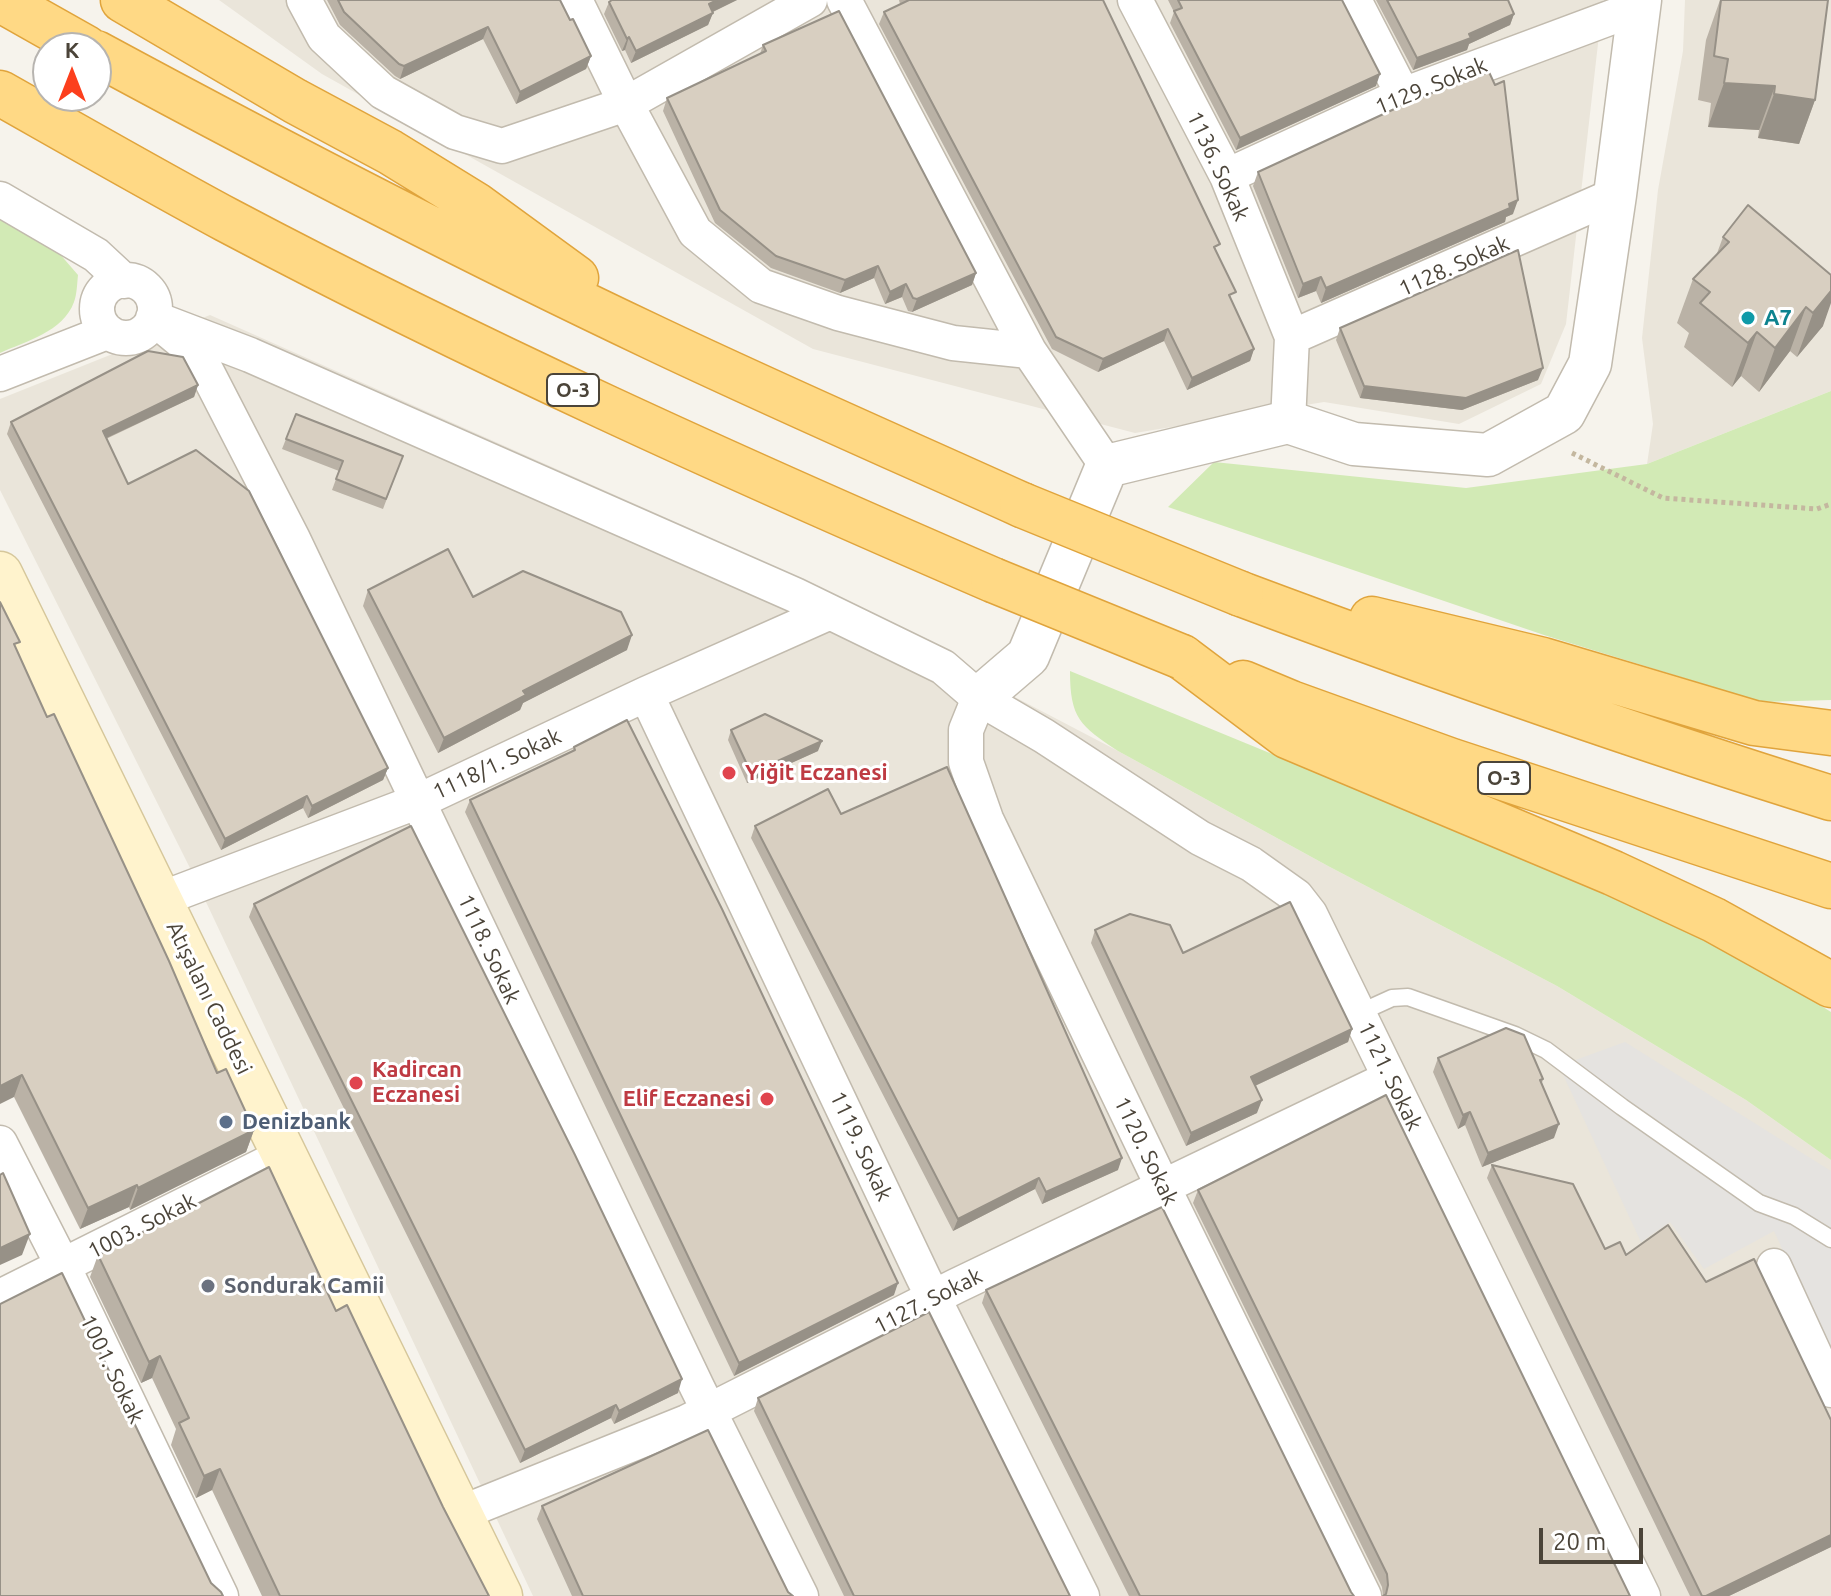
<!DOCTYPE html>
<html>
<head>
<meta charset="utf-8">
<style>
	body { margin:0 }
	#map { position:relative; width:1831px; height:1596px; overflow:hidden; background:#f6f3ec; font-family:Ubuntu,sans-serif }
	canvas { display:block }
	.north { position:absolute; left:32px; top:32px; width:80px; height:80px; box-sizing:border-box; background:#fff; border:2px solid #b7b4b0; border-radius:50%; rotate:0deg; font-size:22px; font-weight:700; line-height:32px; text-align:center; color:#4b4439 }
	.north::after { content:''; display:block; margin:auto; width:28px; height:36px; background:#fc3f1d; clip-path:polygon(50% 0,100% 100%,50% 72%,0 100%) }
	.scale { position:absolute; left:1539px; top:1528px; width:104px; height:36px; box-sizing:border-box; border:4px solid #4b4439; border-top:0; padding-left:10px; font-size:24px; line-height:28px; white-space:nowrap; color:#4b4439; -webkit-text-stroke:6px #fff; paint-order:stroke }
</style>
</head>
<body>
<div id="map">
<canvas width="1831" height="1596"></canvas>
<div class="north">K</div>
<div class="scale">20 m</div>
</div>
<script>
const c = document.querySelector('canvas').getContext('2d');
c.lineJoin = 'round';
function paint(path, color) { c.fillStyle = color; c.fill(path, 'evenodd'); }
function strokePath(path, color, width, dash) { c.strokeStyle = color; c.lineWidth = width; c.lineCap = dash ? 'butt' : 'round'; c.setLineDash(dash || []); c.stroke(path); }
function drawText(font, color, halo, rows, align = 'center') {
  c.font = font + ' Ubuntu,sans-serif'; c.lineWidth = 6; c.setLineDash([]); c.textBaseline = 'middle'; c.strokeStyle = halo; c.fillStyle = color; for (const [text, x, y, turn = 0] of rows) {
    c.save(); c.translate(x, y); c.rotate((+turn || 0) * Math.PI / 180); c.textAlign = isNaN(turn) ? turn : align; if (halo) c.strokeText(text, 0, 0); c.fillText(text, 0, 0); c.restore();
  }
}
const residential = new Path2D(`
	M219,0H1603L1566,324L1541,384L1459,424L1324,402L1135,433L813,349L322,74Z
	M1685,0H1831V391L1647,464L1653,424L1642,338L1658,190L1683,51Z
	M210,315L705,535L1118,751L1328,866L1557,986L1746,1100L1831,1160V1596H533L190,868L0,490V399Z`);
const green = new Path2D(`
	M0,218L59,253L78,275C77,284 77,294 74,302C63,332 26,341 0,353Z
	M1831,391V700L1762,702L1544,635L1168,507L1214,462L1466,488L1647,464Z
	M1070,671C1195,722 1320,774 1445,825C1576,879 1711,935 1831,1012V1160L1746,1100L1557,986L1328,866L1118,751C1080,726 1070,718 1070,671Z`);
const parking = new Path2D(`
	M1625,1042L1831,1171V1355L1774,1231L1704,1269L1670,1222L1641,1242L1559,1066Z`);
const path = new Path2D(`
	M1572,453L1663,498L1817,509L1831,504`);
const service = new Path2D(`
	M1359,1013L1392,998L1408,997L1515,1035L1546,1050L1622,1107L1759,1203L1794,1216L1831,1239`);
const minor = new Path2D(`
	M304,0L324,37L383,92L455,132L502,146L626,104L810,0
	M575,0L626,104L695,232L761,286L838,313L953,343L1029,351
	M844,0L1029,351L1107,466
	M1135,0L1227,176L1292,337L1288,422
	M1354,0L1403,95
	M1227,176L1403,95L1639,7
	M0,199L96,255L124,281
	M97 309a29 29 0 1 1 58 0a29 29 0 1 1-58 0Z
	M153,318L250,355L795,595L943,667L979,698L1044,736L1200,838L1251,864L1296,896L1310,914L1330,955L1643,1596
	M164,327L181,341L207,372L293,539L697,1387L801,1596
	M1292,337L1615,195
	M0,374L107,332
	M646,694L923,1277L1082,1596
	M979,698L966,730V762L986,819L1163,1187L1364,1596
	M161,899L419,801L646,694L828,613
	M0,1143L63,1266L221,1596
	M1774,1266L1831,1390
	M0,1297L284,1155
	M461,1513L687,1422L956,1286L1390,1078`);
const tertiary = new Path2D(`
	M979,698L1028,656L1107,466L1288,422L1354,444L1488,455L1564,413L1590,364L1615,195L1640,0`);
const secondary = new Path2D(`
	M0,574L500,1596`);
const trunk = new Path2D(`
	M1,0L86,48
	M123,0L295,101L390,152L476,205L576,278
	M96,53C279,152 464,248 652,337C774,395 898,449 1022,505
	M0,93C76,136 151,179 227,220C476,352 734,468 993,580
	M1241,594C1436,667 1632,736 1831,798
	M1372,619L1543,660L1754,723L1831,733
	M1182,657L1287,736L1613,873L1714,920L1831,985
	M1243,683L1291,703L1452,761L1831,886`);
const trunkBridge = new Path2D(`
	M1022,505L1241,594
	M993,580L1182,657`);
const wall = new Path2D(`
	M327,0H560L570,20L591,56L586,69L516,104L483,39L400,79L395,76L340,25Z
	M737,0L713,12L708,25L631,63L625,50L622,51L604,14L609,2Z
	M899,0H1103L1217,252L1232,302L1254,349L1250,361L1187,390L1164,341L1098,372L1052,349L879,24L884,12L900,4Z
	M1168,0H1342L1376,86L1236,150L1170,23L1174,12Z
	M1376,0H1508L1514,14L1510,25L1469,44L1467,50L1413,70Z
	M1720,0H1828L1815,100L1799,144L1758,138L1759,130L1708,127L1711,103L1698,100L1706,40Z
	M763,45L976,273L972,285L912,312L908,311L902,297L885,304L874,278L840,293L771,268L715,223L663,111L667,98L760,54Z
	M1258,172L1513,214L1506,217L1505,222L1321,303L1316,291L1298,298L1253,186Z
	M1748,205L1823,326L1797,357L1790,351L1759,392L1741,376L1732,387L1684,347L1689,333L1677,323L1693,279L1716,256L1723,237Z
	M1340,328L1538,380L1462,410L1360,398L1336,340Z
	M198,385L194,397L106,439L128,484L388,768L383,780L308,818L303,808L221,850L7,434L11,422Z
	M296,414L403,456L383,509L332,490L339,471L282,449Z
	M368,590L473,597L627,650L523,703L520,710L438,753L363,606Z
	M17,650L47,717L217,1073L254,1130L246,1152L130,1210L129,1207L80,1229L14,1097Z
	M731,730L818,751L747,783L728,740Z
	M574,747L894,1295L734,1376L465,812L470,800L573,751Z
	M841,814L1118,1170L1042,1204L1035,1189L953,1231L751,838L755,826Z
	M254,904L678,1393L614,1424L611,1418L520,1463L249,917Z
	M1095,930L1183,953L1352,1029L1348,1042L1255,1086L1257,1113L1186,1146L1091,943Z
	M1438,1058L1543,1079L1542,1083L1554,1138L1482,1167L1465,1125L1458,1129L1433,1072Z
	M1492,1165L1605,1249L1626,1255L1831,1547L1729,1596H1690L1487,1178Z
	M1198,1190L1630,1596H1383L1382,1587L1193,1203Z
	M98,1255L336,1311L443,1507L489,1596H262L212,1490L196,1498L171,1445L176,1429L152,1378L141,1383L90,1277Z
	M986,1290L1351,1592L1354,1596H1129L982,1303Z
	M758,1398L1070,1596H844L754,1411Z
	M542,1506L788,1592L793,1596H572L537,1519Z`);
const shadedWall = new Path2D(`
	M717,0H737L704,16L709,4Z
	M713,13L708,25L631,63L636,51Z
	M1514,14L1510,25L1469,44L1467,50L1413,70L1417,58Z
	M488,27L483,39L400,79L404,66Z
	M629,37L625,50L622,51L627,39Z
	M591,56L586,69L516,104L520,92Z
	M1380,74L1376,86L1236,150L1240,138Z
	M1724,83L1775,86L1759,130L1708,127Z
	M1774,94L1815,100L1799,144L1758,138Z
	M1518,200L1513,214L1506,217L1505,222L1321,303L1326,288Z
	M878,266L874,278L840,293L845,280Z
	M976,273L972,285L912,312L917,299Z
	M1321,277L1316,291L1298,298L1303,284Z
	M906,284L902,297L885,304L890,292Z
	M1831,291V303L1823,326L1797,357L1813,313Z
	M1806,307L1790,351L1759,392L1775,348Z
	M1168,329L1164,341L1098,372L1103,359Z
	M1757,332L1741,376L1732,387L1748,343Z
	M1254,349L1250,361L1187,390L1192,378Z
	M1543,368L1538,380L1462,410L1360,398L1364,386Z
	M198,385L194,397L98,442L103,431Z
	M632,635L627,650L523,703L520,710L438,753L444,738L523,691Z
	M822,741L818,751L747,783L751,773Z
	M388,768L383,780L308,818L312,806Z
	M307,796L303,808L221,850L225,839Z
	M1352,1029L1348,1042L1246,1090L1251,1077Z
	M22,1075L14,1097L0,1104V1086Z
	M1262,1100L1257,1113L1186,1146L1191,1133Z
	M1470,1112L1465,1125L1458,1129L1463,1115Z
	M1559,1124L1554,1138L1482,1167L1488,1153Z
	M254,1130L246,1152L130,1210L138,1188Z
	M1122,1158L1118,1170L1042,1204L1046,1192Z
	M1039,1178L1035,1189L953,1231L958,1219Z
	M137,1185L129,1207L80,1229L88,1208Z
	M30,1234L22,1255L0,1265V1248Z
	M898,1283L894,1295L734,1376L739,1363Z
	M160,1356L152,1378L141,1383L149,1362Z
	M682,1379L678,1393L614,1424L619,1411Z
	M616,1405L611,1418L520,1463L525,1450Z
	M220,1469L212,1490L196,1498L204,1476Z
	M1831,1535V1547L1729,1596H1706Z`);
const building = new Path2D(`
	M338,0H560L570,20L573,19L591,56L520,92L488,27L404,66L399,64L344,12Z
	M612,0H717L709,4L713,13L636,51L629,37L627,39L609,2Z
	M909,0H1103L1220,244L1214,247L1236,292L1229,295L1254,349L1192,378L1168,329L1103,359L1056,337L884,12Z
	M1178,0H1342L1380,74L1240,138L1174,11L1182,8Z
	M1387,0H1508L1514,14L1469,34L1471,38L1417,58Z
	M1721,0H1828L1815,100L1774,94L1775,86L1724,83L1728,59L1714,56Z
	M839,11L976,273L917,299L913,298L906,284L890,292L878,266L845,280L776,256L720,210L667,98L766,51L763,45Z
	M1489,72L1495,85L1504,81L1518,200L1509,204L1510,208L1326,288L1321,277L1303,284L1258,172L1416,99Z
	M1748,205L1831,275V291L1813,313L1806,307L1775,348L1757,332L1748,343L1700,303L1710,292L1693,279L1729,242L1723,237Z
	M1518,250L1543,368L1466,398L1364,386L1340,328Z
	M148,351L183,357L198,385L103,431L128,484L196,450L249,491L388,768L312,806L307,796L225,839L11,422Z
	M296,414L403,456L386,499L336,479L343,461L286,439Z
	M448,549L473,597L523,571L621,612L632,635L523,691L526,695L444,738L368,590Z
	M0,602L20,642L14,644L47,717L54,714L169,961L217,1073L226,1069L254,1130L138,1188L137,1185L88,1208L22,1075L0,1086Z
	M765,714L822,741L751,773L731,730Z
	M627,720L722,909L898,1283L739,1363L470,800L575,750L574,747Z
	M947,767L1122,1158L1046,1192L1039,1178L958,1219L755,826L828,789L841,814Z
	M411,826L575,1155L682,1379L619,1411L616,1405L525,1450L254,904Z
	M1290,902L1352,1029L1251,1077L1262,1100L1191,1133L1095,930L1130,914L1170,925L1183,953Z
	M1506,1028L1524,1035L1543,1079L1540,1080L1559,1124L1488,1153L1470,1112L1463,1115L1438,1058Z
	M1386,1095L1630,1596H1383L1386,1594L1388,1585L1387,1574L1198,1190Z
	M1492,1165L1573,1184L1605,1249L1620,1242L1626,1255L1668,1225L1706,1282L1754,1259L1831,1420V1535L1706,1596H1702Z
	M269,1167L336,1311L347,1305L443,1507L489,1596H280L220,1469L204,1476L179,1423L189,1418L160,1356L149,1362L98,1255Z
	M3,1173L30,1234L0,1248V1175Z
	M1162,1207L1351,1592L1354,1596H1140L986,1290Z
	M62,1273L211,1583L221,1592L223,1596H0V1304Z
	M929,1312L1066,1588L1070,1596H854L758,1398Z
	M708,1430L788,1592L793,1596H583L542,1506Z`);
const markers = [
	[1748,318,8,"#0f9aa8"],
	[729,773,8,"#e0444e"],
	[356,1083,8,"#e0444e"],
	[767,1099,8,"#e0444e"],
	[226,1122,8,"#5c6f8a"],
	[208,1286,8,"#6b7280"]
];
const shields = [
	[573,390,52],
	[1504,778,52]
];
const shieldNames = [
	["O-3",573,390],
	["O-3",1504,778]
];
const streetNames = [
	["1129. Sokak",1431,86,-22],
	["1136. Sokak",1218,166,65],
	["1128. Sokak",1454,266,-24],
	["1118/1. Sokak",497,764,-25],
	["1118. Sokak",489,949,65],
	["Atışalanı Caddesi",209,998,64],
	["1121. Sokak",1390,1076,64],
	["1119. Sokak",861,1146,65],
	["1120. Sokak",1146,1151,64],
	["1003. Sokak",142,1226,-27],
	["1127. Sokak",928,1301,-27],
	["1001. Sokak",112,1369,64]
];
const cultureNames = [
	["A7",1764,318]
];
const healthNames = [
	["Yiğit Eczanesi",745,773],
	["Kadircan",372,1070],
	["Eczanesi",372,1095],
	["Elif Eczanesi",751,1099,"right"]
];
const serviceNames = [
	["Denizbank",242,1122]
];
const worshipNames = [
	["Sondurak Camii",224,1286]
];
paint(residential, '#eae5da');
paint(green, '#d2eab5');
paint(parking, '#e5e3e0');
strokePath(service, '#c2bbae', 19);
strokePath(minor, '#c2bbae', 37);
strokePath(tertiary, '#c2bbae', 45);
strokePath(secondary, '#d6c79b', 47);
strokePath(trunk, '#e0a43c', 47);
strokePath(path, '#c4b79f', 5, [4, 4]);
strokePath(service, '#fff', 16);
strokePath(minor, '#fff', 34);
strokePath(tertiary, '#fff', 42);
strokePath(secondary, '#fff3cd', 44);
strokePath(trunk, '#ffd985', 44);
strokePath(trunkBridge, '#e0a43c', 47, []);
strokePath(trunkBridge, '#ffd985', 44);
paint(wall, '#bab2a6');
paint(shadedWall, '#979187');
paint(building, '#d8cfc1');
strokePath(building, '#979187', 2);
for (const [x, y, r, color] of markers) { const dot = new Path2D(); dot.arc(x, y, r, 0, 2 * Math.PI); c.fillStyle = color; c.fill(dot); strokePath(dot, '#fff', 3); }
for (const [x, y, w] of shields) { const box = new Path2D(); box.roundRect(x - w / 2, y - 16, w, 32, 6); c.fillStyle = '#fff'; c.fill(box); strokePath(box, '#4b4439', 2); }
drawText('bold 20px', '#4b4439', null, shieldNames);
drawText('22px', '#4b4439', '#fff', streetNames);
drawText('bold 22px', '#0d838f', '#fff', cultureNames, 'left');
drawText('bold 22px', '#be3a42', '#fff', healthNames, 'left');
drawText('bold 22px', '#4e5e75', '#fff', serviceNames, 'left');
drawText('bold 22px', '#5b616d', '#fff', worshipNames, 'left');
</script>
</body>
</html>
